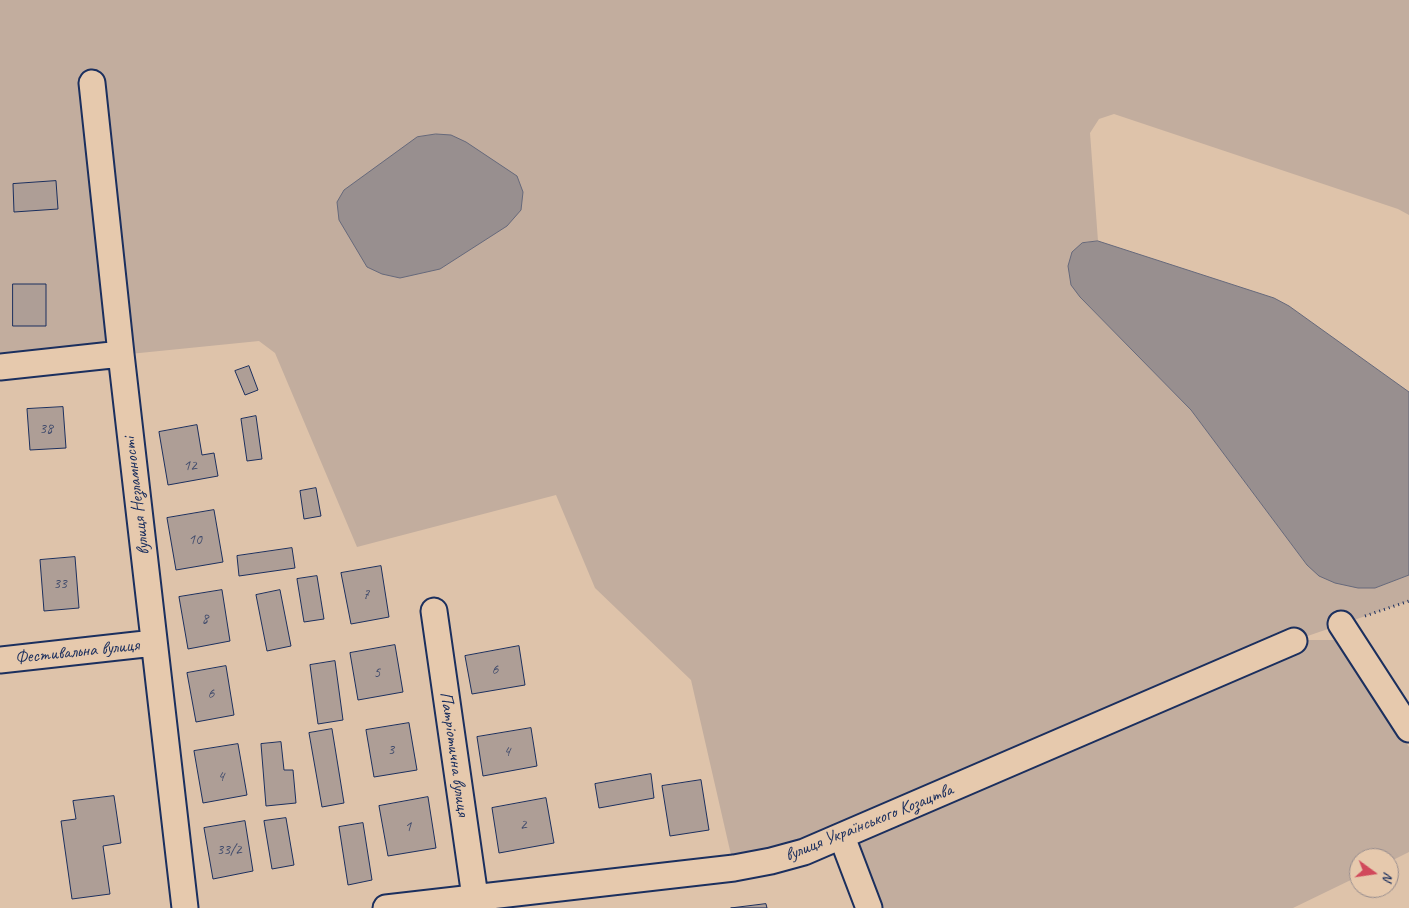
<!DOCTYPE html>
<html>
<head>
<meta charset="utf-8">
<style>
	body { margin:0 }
	#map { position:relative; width:1409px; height:908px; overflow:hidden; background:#dec3aa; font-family:Caveat,sans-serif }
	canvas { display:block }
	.north { position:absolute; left:1349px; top:848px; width:50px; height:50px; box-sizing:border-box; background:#e6c9ad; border:1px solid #958b8d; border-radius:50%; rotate:104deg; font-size:14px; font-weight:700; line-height:20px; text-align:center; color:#1b2f5e }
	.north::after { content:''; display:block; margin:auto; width:18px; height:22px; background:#d1495b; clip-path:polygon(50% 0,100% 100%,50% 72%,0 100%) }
</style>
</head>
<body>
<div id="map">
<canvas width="1409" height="908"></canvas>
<div class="north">N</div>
</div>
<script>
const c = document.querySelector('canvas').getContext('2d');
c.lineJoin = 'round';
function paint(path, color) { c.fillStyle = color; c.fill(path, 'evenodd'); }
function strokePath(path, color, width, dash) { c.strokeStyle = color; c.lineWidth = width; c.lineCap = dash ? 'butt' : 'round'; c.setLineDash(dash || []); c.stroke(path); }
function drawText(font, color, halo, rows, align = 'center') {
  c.font = font + ' Caveat,sans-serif'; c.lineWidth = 4; c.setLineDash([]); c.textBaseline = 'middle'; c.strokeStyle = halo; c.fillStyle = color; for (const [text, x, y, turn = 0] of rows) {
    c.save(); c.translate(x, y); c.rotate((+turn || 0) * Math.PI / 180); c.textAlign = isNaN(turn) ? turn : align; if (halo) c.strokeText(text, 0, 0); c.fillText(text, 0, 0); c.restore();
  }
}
const green = new Path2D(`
	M0,0H1409V215L1398,209L1114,114L1099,119L1090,133L1098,241L1082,243L1080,297L1191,410L1307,565L1358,588H1375L1409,575V601L1296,640H1339L1409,747V852L1389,862V858H1359V876L1293,908H878L842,837L734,868L691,680L595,588L556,495L357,547L275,353L259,341L0,367Z`);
const water = new Path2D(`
	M436,134L451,135L466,142L517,176L523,192L521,210L507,226L440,269L400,278L382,274L367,267L339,220L337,202L344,190L417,137Z
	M1098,241L1274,298L1289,306L1409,392V575L1375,588H1358L1335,583L1319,576L1307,565L1191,410L1080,297L1071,285L1068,266L1072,252L1082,243Z`);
const building = new Path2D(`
	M56,181L58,209L14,212L13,184Z
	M13,284H46V326H13Z
	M249,366L258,390L245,395L235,371Z
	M63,407L66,448L30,450L27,409Z
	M256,416L262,459L247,461L241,419Z
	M197,425L202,455L214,453L218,476L168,485L159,432Z
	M316,488L321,516L304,519L300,491Z
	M214,510L223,562L176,570L167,518Z
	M292,548L295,568L239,576L237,556Z
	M75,557L79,608L44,611L40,560Z
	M381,566L389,617L351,624L341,573Z
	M317,576L324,619L304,622L297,579Z
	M222,590L230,641L188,649L179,597Z
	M280,590L291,646L267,651L256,595Z
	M395,645L403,692L358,700L350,653Z
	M519,646L525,685L472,694L465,656Z
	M335,661L343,720L318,724L310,665Z
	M226,666L234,715L196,722L187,673Z
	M409,723L417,770L374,777L366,730Z
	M531,728L537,766L483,776L477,737Z
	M332,729L344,803L322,807L309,733Z
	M281,742L284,770H293L296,803L266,806L261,744Z
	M238,744L247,795L203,803L194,751Z
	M651,774L654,798L599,808L595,784Z
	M701,780L709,830L670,836L662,786Z
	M114,796L121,843L103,846L110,894L72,899L61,821L76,819L73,801Z
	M428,797L436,848L388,856L379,806Z
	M546,798L554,843L499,853L492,808Z
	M286,818L294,865L272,869L264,821Z
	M245,821L253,871L213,879L204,828Z
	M363,823L372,880L348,885L339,827Z
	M766,904L767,908H731Z`);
const path = new Path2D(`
	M1365,616L1409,601`);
const minor = new Path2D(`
	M92,83L121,354L185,908
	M0,367L121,354
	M434,611L475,897
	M1341,624L1409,729
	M0,660L154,643
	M842,837L869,908
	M386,908L734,868L771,861L804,852L1294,641`);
const numberNames = [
	["38",46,429],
	["12",190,466],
	["10",195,540],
	["33",60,584],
	["7",366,595],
	["8",205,619],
	["6",495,670],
	["5",377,673],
	["6",211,694],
	["3",391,750],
	["4",507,752],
	["4",221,777],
	["2",523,825],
	["1",408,827],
	["33/2",229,850]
];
const streetNames = [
	["вулиця Незламності",137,496,-97],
	["Фестивальна вулиця",77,652,-6],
	["Патріотична вулиця",454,754,82],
	["вулиця Українського Козацтва",869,823,-22]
];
paint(green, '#c2ad9e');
paint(water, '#988f8f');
strokePath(water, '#66697b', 1);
paint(building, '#ae9e96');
strokePath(building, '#1b2f5e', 1);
strokePath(minor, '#1b2f5e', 29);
strokePath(path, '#1b2f5e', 3, [1, 4]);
strokePath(minor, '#e6c9ad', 25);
drawText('15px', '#404b6c', null, numberNames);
drawText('18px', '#1b2f5e', '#e6c9ad', streetNames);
</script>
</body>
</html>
